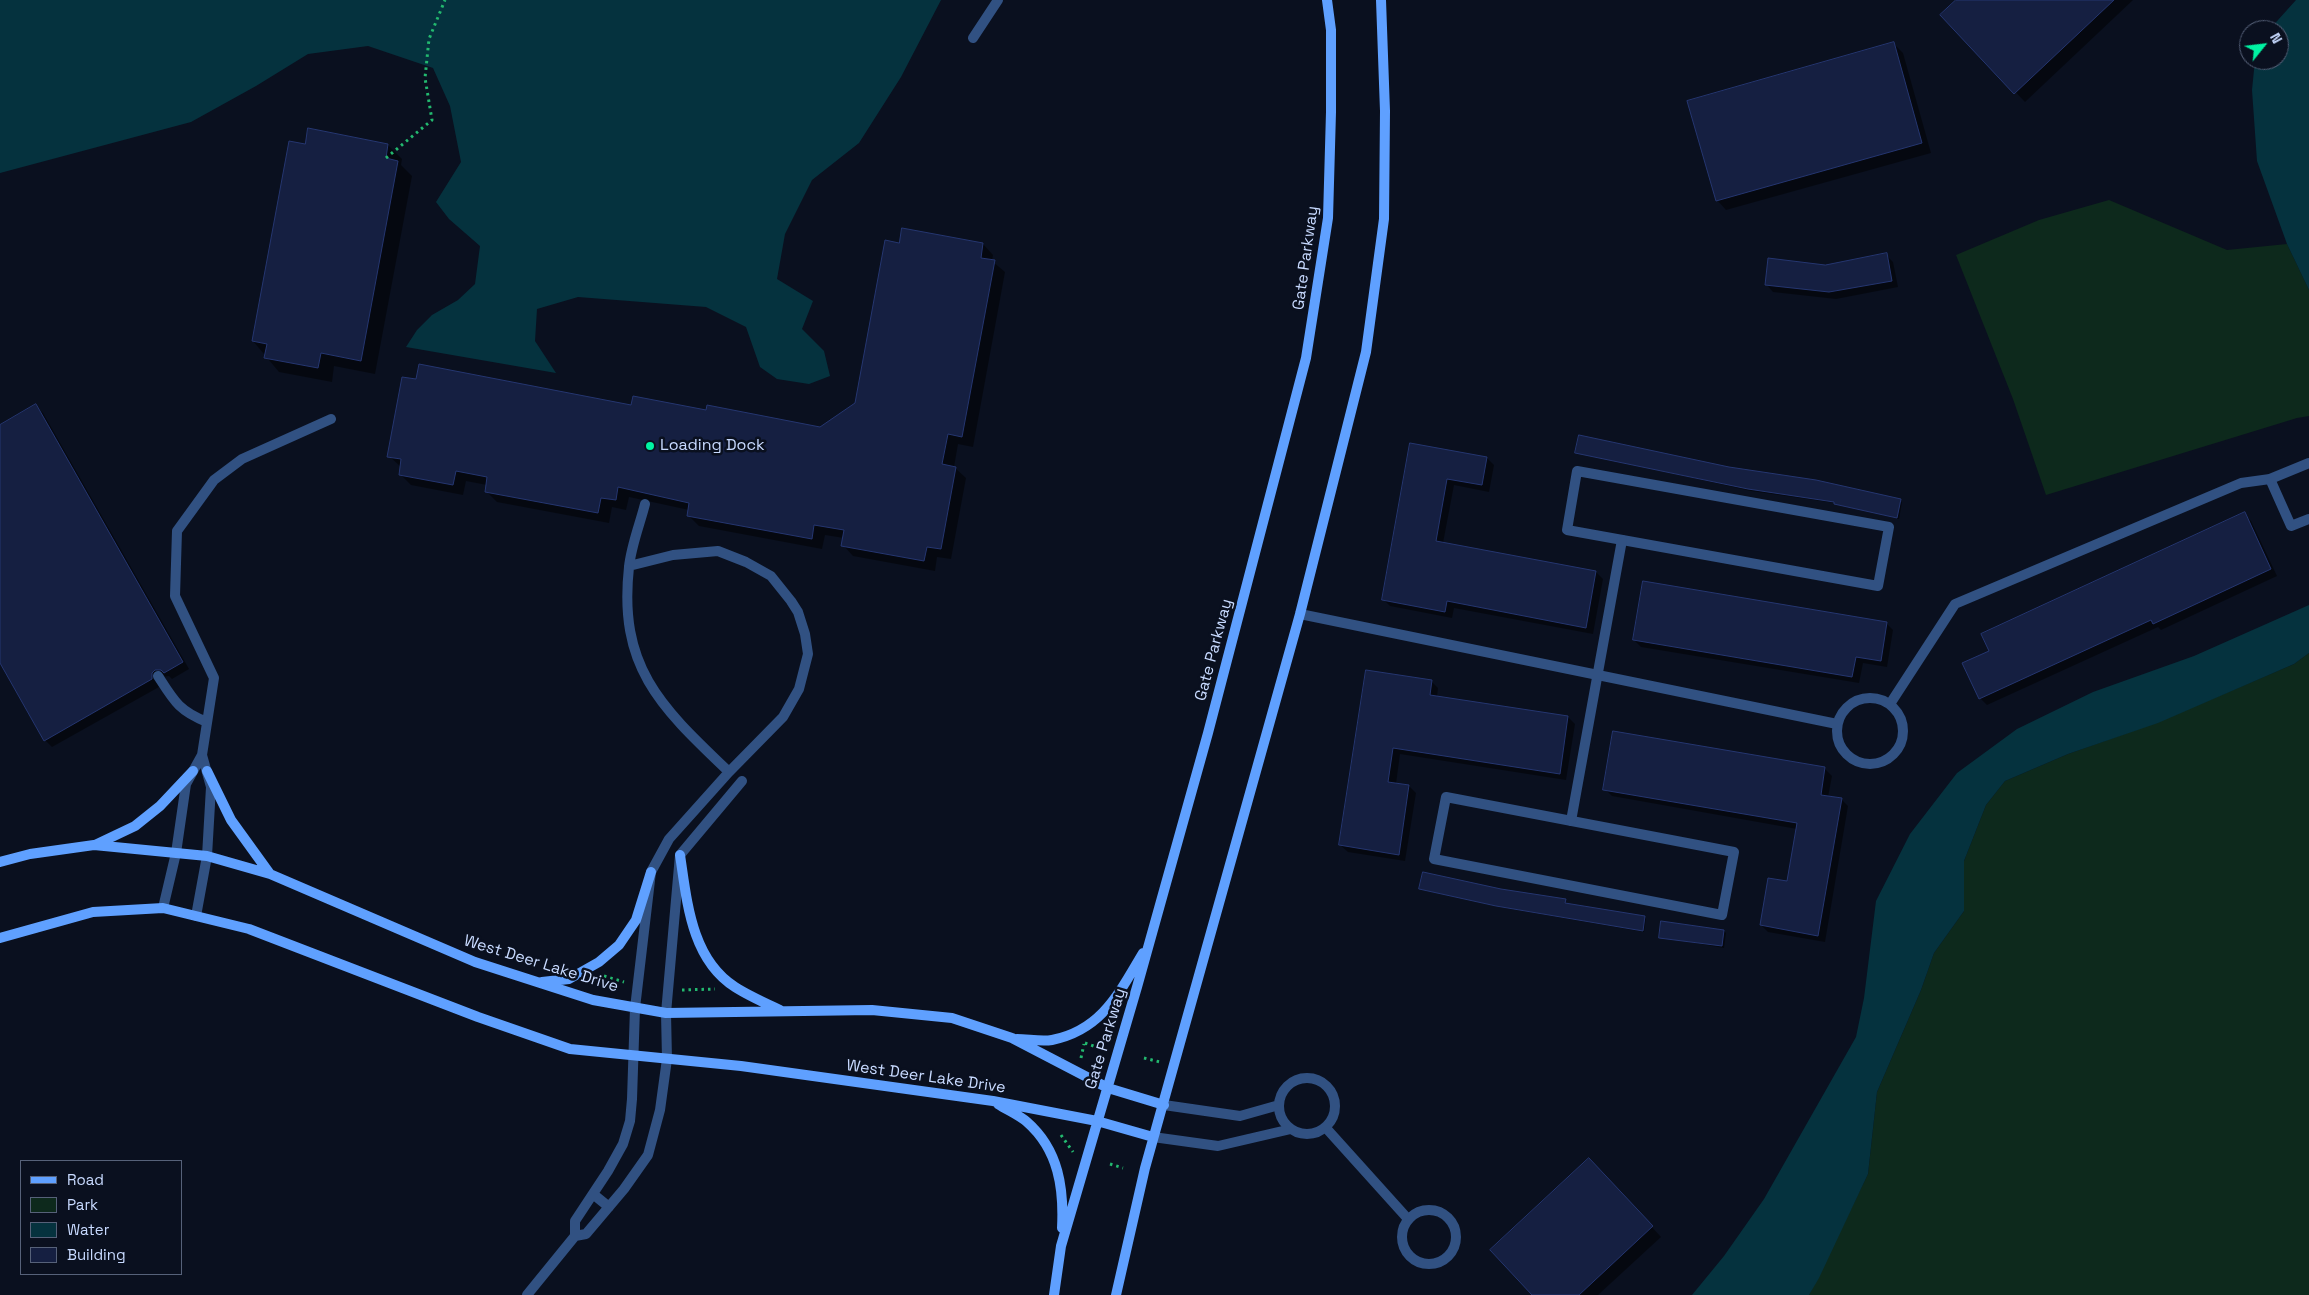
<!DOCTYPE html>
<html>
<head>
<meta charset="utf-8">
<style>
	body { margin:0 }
	#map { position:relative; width:2309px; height:1295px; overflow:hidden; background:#0a101f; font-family:"Space Grotesk",sans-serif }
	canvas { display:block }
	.legend { position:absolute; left:20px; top:1160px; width:162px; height:115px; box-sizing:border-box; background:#0a101f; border:1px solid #566179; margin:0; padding:6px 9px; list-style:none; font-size:15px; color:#c8daff }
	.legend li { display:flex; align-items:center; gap:10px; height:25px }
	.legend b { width:25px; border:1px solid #566179 }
	.north { position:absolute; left:2239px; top:20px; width:50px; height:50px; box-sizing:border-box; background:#0a101f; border:1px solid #566179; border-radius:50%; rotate:61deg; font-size:14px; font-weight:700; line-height:20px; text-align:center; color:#c8daff }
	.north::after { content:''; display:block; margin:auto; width:18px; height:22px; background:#00f3a3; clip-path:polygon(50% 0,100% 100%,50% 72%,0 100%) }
</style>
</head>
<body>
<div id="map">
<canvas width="2309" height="1295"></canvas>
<ul class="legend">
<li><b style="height:6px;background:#5fa0ff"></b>Road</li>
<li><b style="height:14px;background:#0d291c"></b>Park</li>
<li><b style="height:14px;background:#05323e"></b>Water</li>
<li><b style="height:14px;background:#151f41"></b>Building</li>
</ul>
<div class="north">N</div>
</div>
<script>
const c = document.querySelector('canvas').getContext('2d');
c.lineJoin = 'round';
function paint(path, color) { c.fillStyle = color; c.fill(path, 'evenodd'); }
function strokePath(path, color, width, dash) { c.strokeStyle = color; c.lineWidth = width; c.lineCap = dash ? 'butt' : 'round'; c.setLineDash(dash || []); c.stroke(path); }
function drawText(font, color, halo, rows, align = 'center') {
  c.font = font + ' "Space Grotesk",sans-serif'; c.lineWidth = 5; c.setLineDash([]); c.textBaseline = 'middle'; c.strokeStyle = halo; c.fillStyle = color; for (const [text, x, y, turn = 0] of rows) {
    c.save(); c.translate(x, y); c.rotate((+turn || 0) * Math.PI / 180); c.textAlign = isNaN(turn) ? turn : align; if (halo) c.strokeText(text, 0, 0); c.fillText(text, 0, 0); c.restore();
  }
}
const green = new Path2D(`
	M2109,200L2227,250L2287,244L2309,290V416L2297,418L2046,495L2013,399L1956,255L2039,220Z
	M2309,653V1295H1809L1868,1174L1877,1092L1921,990L1934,953L1964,911V861L1986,805L2005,781L2068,754L2158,722L2294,664Z`);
const water = new Path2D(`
	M0,0H941L901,77L859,143L812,180L785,234L777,279L813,301L802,329L824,351L830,376L809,384L777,379L760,367L746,327L706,307L578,297L537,309L535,341L556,373L406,347L417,330L432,315L458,300L475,284L480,246L449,219L436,202L461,162L450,106L433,68L368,46L308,54L256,86L191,122L0,173Z
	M2296,0H2309V290L2287,244L2257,161L2252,90L2255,60H2279V30H2269Z
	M2309,605V653L2294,664L2158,723L2068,754L2005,781L1986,805L1964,861V911L1934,953L1921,990L1877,1092L1868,1174L1819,1278L1809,1295H1692L1724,1256L1764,1199L1856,1037L1864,998L1876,901L1910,834L1957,773L2017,729L2093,692L2194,656Z`);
const shadow = new Path2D(`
	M1958,0H2133L2025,102L1942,15Z
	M1894,44L1903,53L1931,153L1726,210L1717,200Z
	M306,145H388L402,159L401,165L412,176L375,374L334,366L332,382L279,372L253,341Z
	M903,229L983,244L993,255L992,261L1005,272L973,447L958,444L954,467L966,478L951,559L937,557L935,571L853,556L843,545L844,538L825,535L822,549L699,526L688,515L689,510L629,497L626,510L612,507L609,523L497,502L486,491L487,485L466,481L463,495L411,485L400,474L401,467L389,456L632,407L707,411L820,428L856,404Z
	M1886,255L1893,262L1898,287L1836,299L1773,292L1766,284L1825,266Z
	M36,406L43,413L189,669L172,679L169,676L162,677L158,681L159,687L52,747L45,740L0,661V426Z
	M1411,444L1487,458L1494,465L1489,492L1454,485L1443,543L1596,572L1603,579L1593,634L1454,608L1452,618L1390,606L1383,599Z
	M1577,452L1729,468L1902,502L1899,519L1835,503L1751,491Z
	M2244,514L2251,521L2277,576L2161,630L2158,627L1987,705L1980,698L1991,651Z
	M1886,623L1893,630L1887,667L1863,663L1859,683L1641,647L1634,640Z
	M1367,671L1431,681L1438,688L1437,697L1568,717L1575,724L1566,780L1400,754L1396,784L1409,786L1416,793L1405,861L1348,852L1340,845Z
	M1825,769L1832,776L1828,797L1841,799L1848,806L1825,942L1768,932L1761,925L1788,883L1797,829L1612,796L1605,789Z
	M1420,889L1500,890L1565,900L1567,904L1645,917L1646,919L1644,932L1499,907Z
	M1724,931L1726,933L1724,948L1660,937Z
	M1599,1169L1661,1237L1598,1295H1533Z`);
const building = new Path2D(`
	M1956,0H2114L2014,94L1940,15Z
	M1894,42L1922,143L1716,201L1687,101Z
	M308,128L388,144L386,158L398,161L361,361L321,353L318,368L264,358L267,344L252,341L289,141L305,144Z
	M902,228L983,243L981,258L995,260L962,437L948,434L942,464L956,467L941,549L927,547L924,561L841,546L844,530L814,525L812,539L687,516L689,503L618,487L616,500L601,498L598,513L485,492L487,477L456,471L453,485L399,475L401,459L387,457L402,377L416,379L419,364L631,405L633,396L706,410L707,405L820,427L855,403L885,240L899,243Z
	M1887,253L1892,281L1829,292L1765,285L1768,258L1825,265Z
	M36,404L183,662L164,673L161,670H155L152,673V679L44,741L0,663V425Z
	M1579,435L1729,467L1816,480L1901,499L1897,518L1834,504V502L1748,489L1575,453Z
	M1410,443L1487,457L1482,485L1447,479L1436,541L1596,571L1586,628L1447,601L1445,612L1382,600Z
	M2245,512L2271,569L2153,624L2151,620L1979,699L1962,663L1989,651L1981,634Z
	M1643,581L1887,622L1881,661L1856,657L1852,677L1633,640Z
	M1366,670L1432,680L1430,695L1568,716L1560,774L1393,748L1388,782L1409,785L1399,855L1339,845Z
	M1613,731L1825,767L1821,795L1842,798L1818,936L1760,925L1768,878L1787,881L1797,823L1603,790Z
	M1423,872L1501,889L1566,899L1565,903L1645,916L1643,931L1496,906L1419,889Z
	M1661,921L1724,930L1722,946L1659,938Z
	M1589,1158L1653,1226L1579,1295H1532L1490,1250Z`);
const path = new Path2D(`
	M386,158L432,120L425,78L429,39L445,0
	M604,976L624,982
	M682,990L715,989
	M1085,1043L1105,1050
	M1081,1058L1084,1044
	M1144,1058L1160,1062
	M1061,1135L1073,1152
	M1110,1164L1123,1168`);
const lane = new Path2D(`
	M973,38L998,0
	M1577,471L1889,527L1878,586L1567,530Z
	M2270,479L2291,526L2309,519
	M645,504C640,524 631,546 629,567C618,668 661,707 729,772
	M629,566L673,555L718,551L746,562L771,576L791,601L798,612L805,634L808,654L799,689L783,717L729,772L669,839L651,872L635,1008L632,1099L630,1121L623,1144L608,1171L575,1221V1236L586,1234L624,1189L648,1155L660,1110L667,1059L666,1013L680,855L742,781
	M158,676C174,701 179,711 207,722
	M202,755L214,678L175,596L177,531L214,480L242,459L331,419
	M1446,797L1734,852L1722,915L1434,859Z
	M163,908L176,853L186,784L202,755L211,787L207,856L196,916
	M1279 1106a28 28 0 1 1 56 0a28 28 0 1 1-56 0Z
	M1164,1105L1240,1116L1279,1105
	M1326,1128L1408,1219
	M1153,1137L1218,1146L1291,1129
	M593,1194L609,1207
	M1402 1237a27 27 0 1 1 54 0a27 27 0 1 1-54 0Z
	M527,1295L575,1236`);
const street = new Path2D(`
	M1300,614L1837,724
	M1837 731a33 33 0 1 1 66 0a33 33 0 1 1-66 0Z
	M1890,704L1955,604L2241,483L2270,479L2309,463
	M1571,821L1622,540`);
const secondary = new Path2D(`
	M207,771L231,820L270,874
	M95,845L135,826L160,806L193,771
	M680,855C687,901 691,959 735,987C749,996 765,1003 780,1010
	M0,862L30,854L94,845L207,856L270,874L475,962L593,1000L666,1013L872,1010L952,1018L1012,1038L1108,1088L1164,1105
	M0,938L93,912L163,908L249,929L478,1017L570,1049L741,1066L993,1101L1097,1121L1153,1137
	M542,982L569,979L599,962L619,945L636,920L651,872
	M1017,1039C1028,1039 1041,1042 1052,1040C1102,1030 1119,993 1143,953
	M998,1104C1007,1110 1019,1115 1027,1122C1059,1150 1064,1189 1062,1228
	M1054,1295L1061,1246L1137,987L1208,733L1306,358L1328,218L1331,112V30L1327,0
	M1116,1295L1145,1168L1300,614L1366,352L1384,219L1385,111L1381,0`);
const markers = [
	[650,446,5,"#00f3a3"]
];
const streetNames = [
	["Gate Parkway",1306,258,-82],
	["Gate Parkway",1214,650,-75],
	["West Deer Lake Drive",541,964,17],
	["Gate Parkway",1106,1039,-73],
	["West Deer Lake Drive",926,1077,8]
];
const poiNames = [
	["Loading Dock",660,446]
];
paint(green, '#0d291c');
paint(water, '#05323e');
paint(shadow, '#0007');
paint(building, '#151f41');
strokePath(building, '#253670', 1);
strokePath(path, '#23b96f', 3, [2.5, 4]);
strokePath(lane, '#315182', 10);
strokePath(street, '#315182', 10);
strokePath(secondary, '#5fa0ff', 10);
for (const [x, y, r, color] of markers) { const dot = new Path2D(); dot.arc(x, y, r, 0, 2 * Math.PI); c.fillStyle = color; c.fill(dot); strokePath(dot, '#0a101f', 2); }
drawText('16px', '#c8daff', '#0a101f', streetNames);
drawText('16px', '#c8daff', '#0a101f', poiNames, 'left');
</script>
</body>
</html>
